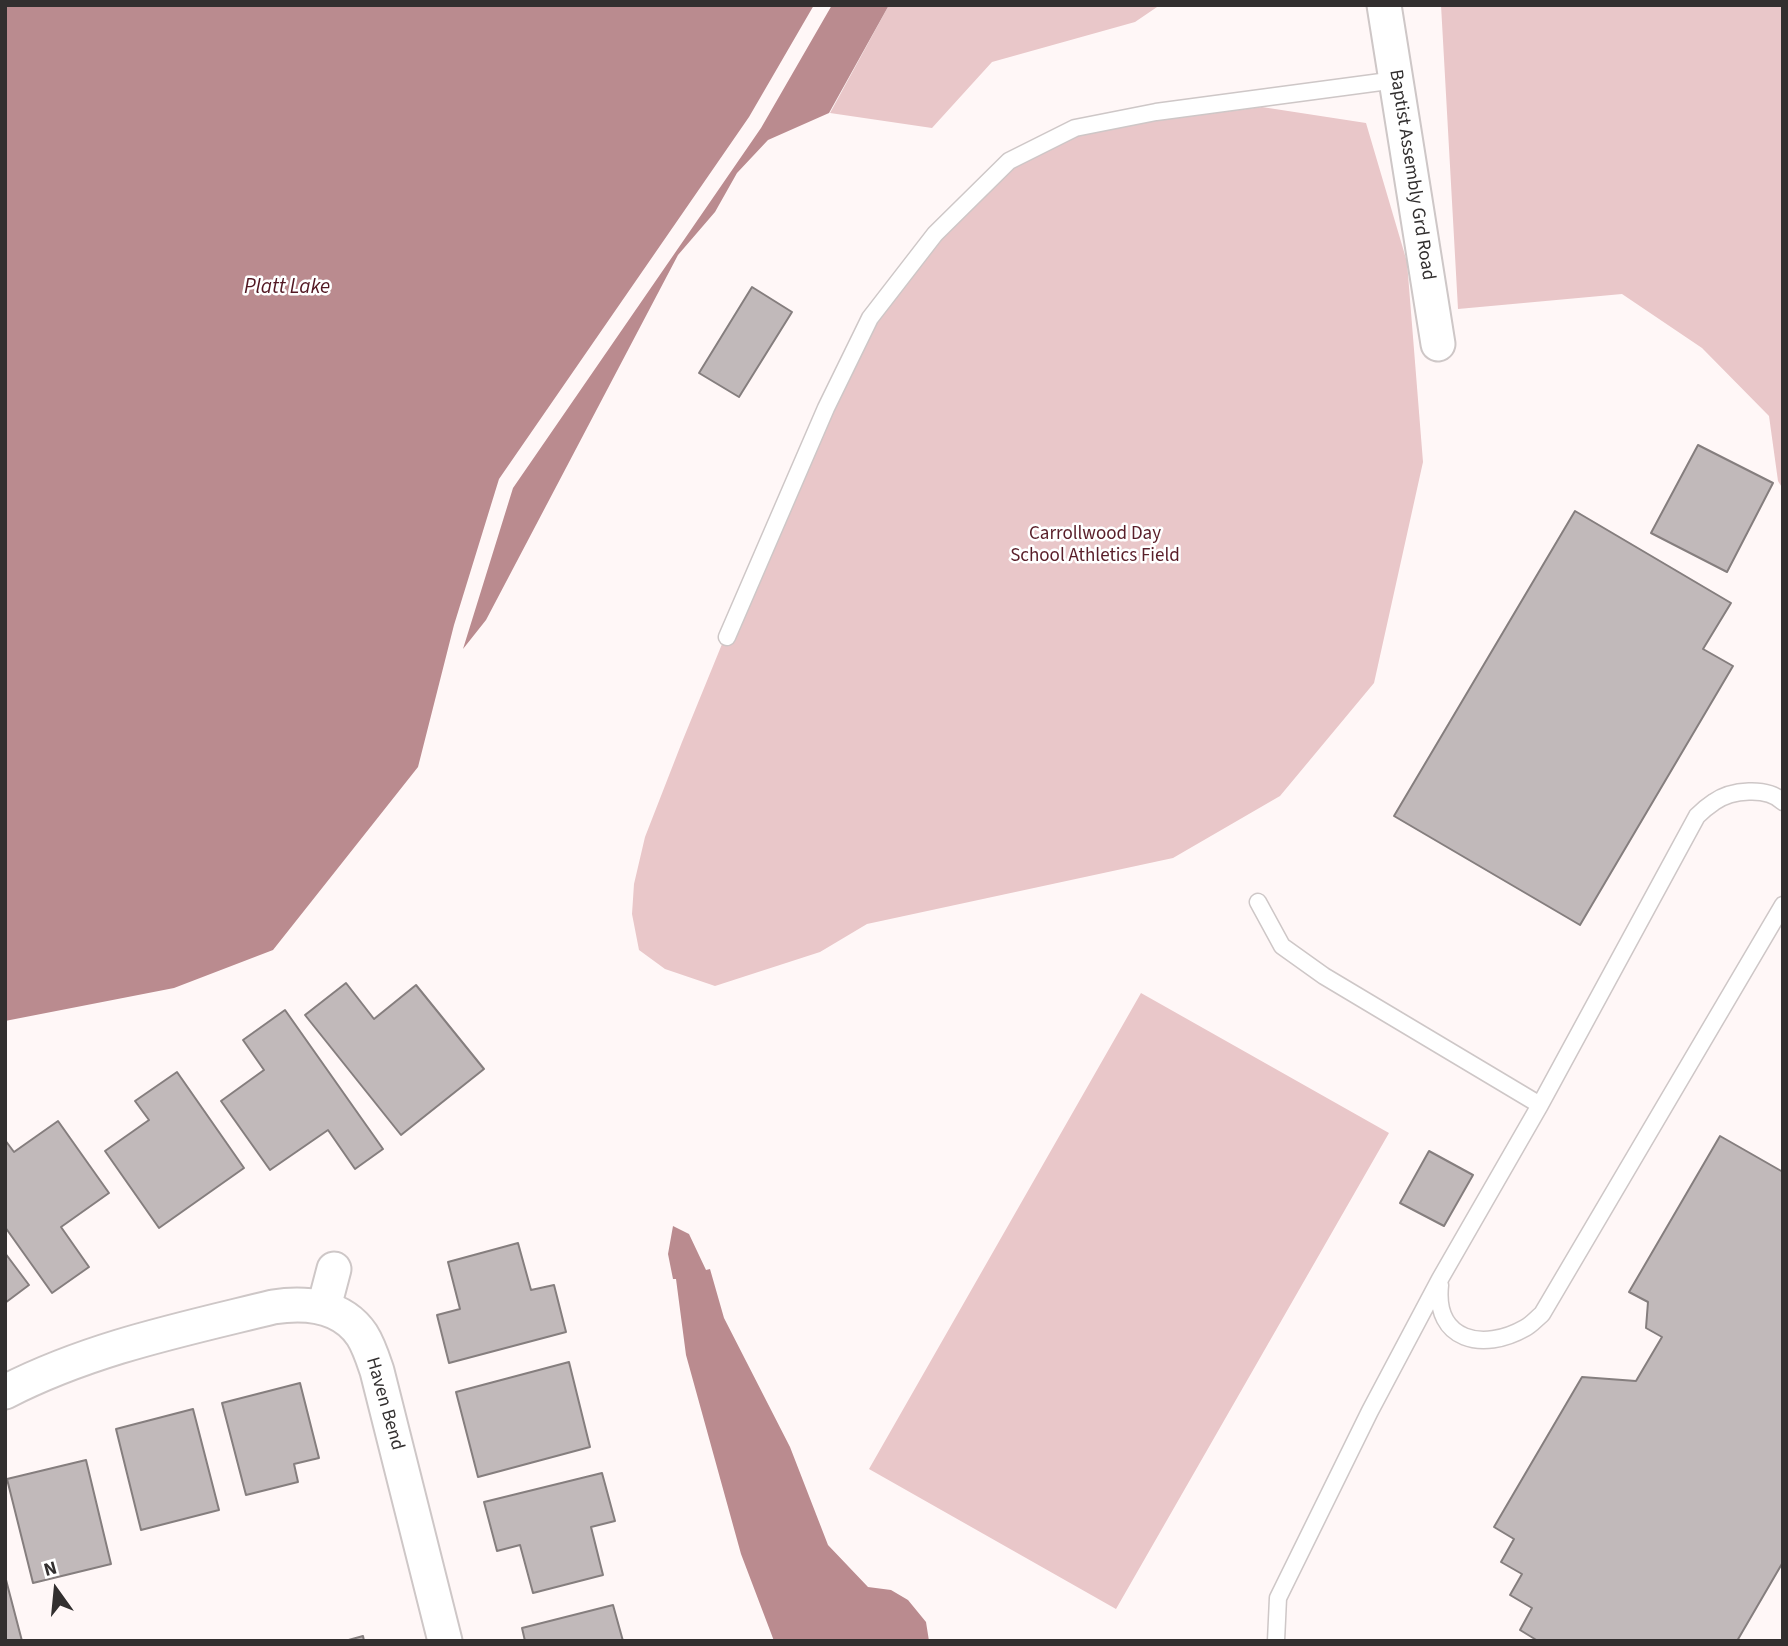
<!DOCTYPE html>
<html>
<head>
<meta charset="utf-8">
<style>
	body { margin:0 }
	#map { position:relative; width:1788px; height:1646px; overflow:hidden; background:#fff7f7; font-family:"Source Sans 3",sans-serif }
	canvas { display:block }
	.frame { position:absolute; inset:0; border:7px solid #322f2f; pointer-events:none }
	.north { position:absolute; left:21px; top:1555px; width:70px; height:70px; -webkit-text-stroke:5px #fff; paint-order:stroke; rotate:345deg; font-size:19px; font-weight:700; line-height:28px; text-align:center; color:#322f2f }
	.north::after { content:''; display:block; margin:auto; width:24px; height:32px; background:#322f2f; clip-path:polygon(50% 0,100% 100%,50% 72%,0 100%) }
</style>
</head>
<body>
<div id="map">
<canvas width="1788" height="1646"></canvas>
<div class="frame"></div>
<div class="north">N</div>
</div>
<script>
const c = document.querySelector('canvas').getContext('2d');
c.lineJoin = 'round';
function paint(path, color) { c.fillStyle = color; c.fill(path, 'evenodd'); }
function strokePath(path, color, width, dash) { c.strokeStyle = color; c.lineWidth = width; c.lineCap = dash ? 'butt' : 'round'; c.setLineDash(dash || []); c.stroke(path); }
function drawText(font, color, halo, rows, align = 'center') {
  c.font = font + ' "Source Sans 3",sans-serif'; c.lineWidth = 5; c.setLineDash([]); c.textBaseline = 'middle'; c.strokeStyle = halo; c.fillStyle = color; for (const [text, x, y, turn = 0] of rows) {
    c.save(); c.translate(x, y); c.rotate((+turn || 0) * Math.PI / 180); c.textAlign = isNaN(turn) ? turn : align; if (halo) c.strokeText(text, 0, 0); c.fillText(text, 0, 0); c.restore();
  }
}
const green = new Path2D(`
	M889,5H1160L1135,22L992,62L932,128L830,113Z
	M1441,5H1783V489L1778,481L1769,416L1702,348L1622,294L1458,309Z
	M1262,107L1366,123L1407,262L1423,462L1374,683L1280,796L1173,858L867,924L820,952L715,986L665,969L639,950L632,914L634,884L645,837L682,742L740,600L871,309L1002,169L1069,132Z
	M1141,993L1389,1133L1116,1609L869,1469Z`);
const water = new Path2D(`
	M5,5H814L749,117L499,479L454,625L418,767L273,950L174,988L5,1021Z
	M832,5H889L829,113L768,140L737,173L715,212L678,255L486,620L463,649L513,488L761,128Z
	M673,1226L689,1234L706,1270L710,1269L724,1318L790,1447L828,1545L868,1587L891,1590L908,1600L926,1622L929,1641H774L741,1554L686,1355L676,1279H673L668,1254Z`);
const building = new Path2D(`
	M752,287L792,312L739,397L699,373Z
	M1698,445L1773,483L1727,572L1651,533Z
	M1575,511L1731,603L1703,649L1733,666L1580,925L1394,816Z
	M346,983L374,1019L416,985L484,1069L401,1135L305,1015Z
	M285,1010L383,1149L355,1169L328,1130L270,1170L221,1101L264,1070L243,1040Z
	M177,1072L244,1168L159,1228L105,1151L149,1120L135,1101Z
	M58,1121L109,1193L61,1227L89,1267L52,1293L5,1227V1140L14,1152Z
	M1720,1136L1783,1172V1562L1737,1641H1538L1520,1630L1532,1608L1510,1595L1522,1574L1501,1562L1514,1539L1494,1527L1582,1377L1636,1381L1662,1337L1646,1328L1648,1302L1629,1292Z
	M1429,1151L1473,1175L1444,1226L1400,1203Z
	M518,1243L531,1290L554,1285L566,1332L449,1363L437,1315L460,1309L448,1262Z
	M5,1253L29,1285L5,1303Z
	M569,1362L590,1447L478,1477L456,1392Z
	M300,1383L319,1458L294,1464L298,1482L246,1495L222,1403Z
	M193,1409L219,1510L141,1530L116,1429Z
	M86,1460L111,1564L33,1583L7,1479Z
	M602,1473L615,1521L591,1527L603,1575L533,1593L520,1545L497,1551L484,1502Z
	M5,1576L22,1641H5Z
	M613,1605L623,1641H525L522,1628Z
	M363,1636L364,1641H345Z`);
const service = new Path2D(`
	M727,637L826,408L870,318L935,234L1009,161L1075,128L1156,112L1396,80
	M1258,902L1282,946L1324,976L1540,1105
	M1440,1285C1434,1341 1483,1352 1525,1328C1531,1325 1536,1319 1542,1314L1783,905
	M1276,1641L1278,1598L1370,1411L1440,1279L1540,1105L1697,816C1702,811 1708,806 1714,802C1731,790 1767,786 1783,802`);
const minor = new Path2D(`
	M1384,5L1438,344
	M324,1307L334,1269
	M5,1392C91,1348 180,1330 273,1307C305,1302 342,1305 362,1335C369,1346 373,1359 377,1371L445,1641`);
const streetNames = [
	["Baptist Assembly Grd Road",1411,175,81],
	["Haven Bend",384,1404,74]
];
const parkNames = [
	["Carrollwood Day",1095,535],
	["School Athletics Field",1095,557]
];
const waterNames = [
	["Platt Lake",287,288]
];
paint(green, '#e9c7c9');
paint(water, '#ba8b8f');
paint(building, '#c1b9ba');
strokePath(building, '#857e7e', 2);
strokePath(service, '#cec7c7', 19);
strokePath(minor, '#cec7c7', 37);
strokePath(service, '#fff', 16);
strokePath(minor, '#fff', 33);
drawText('19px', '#322f2f', '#fff', streetNames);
drawText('19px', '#591e29', '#fff', parkNames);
drawText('italic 21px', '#531823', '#fff', waterNames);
</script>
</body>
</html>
